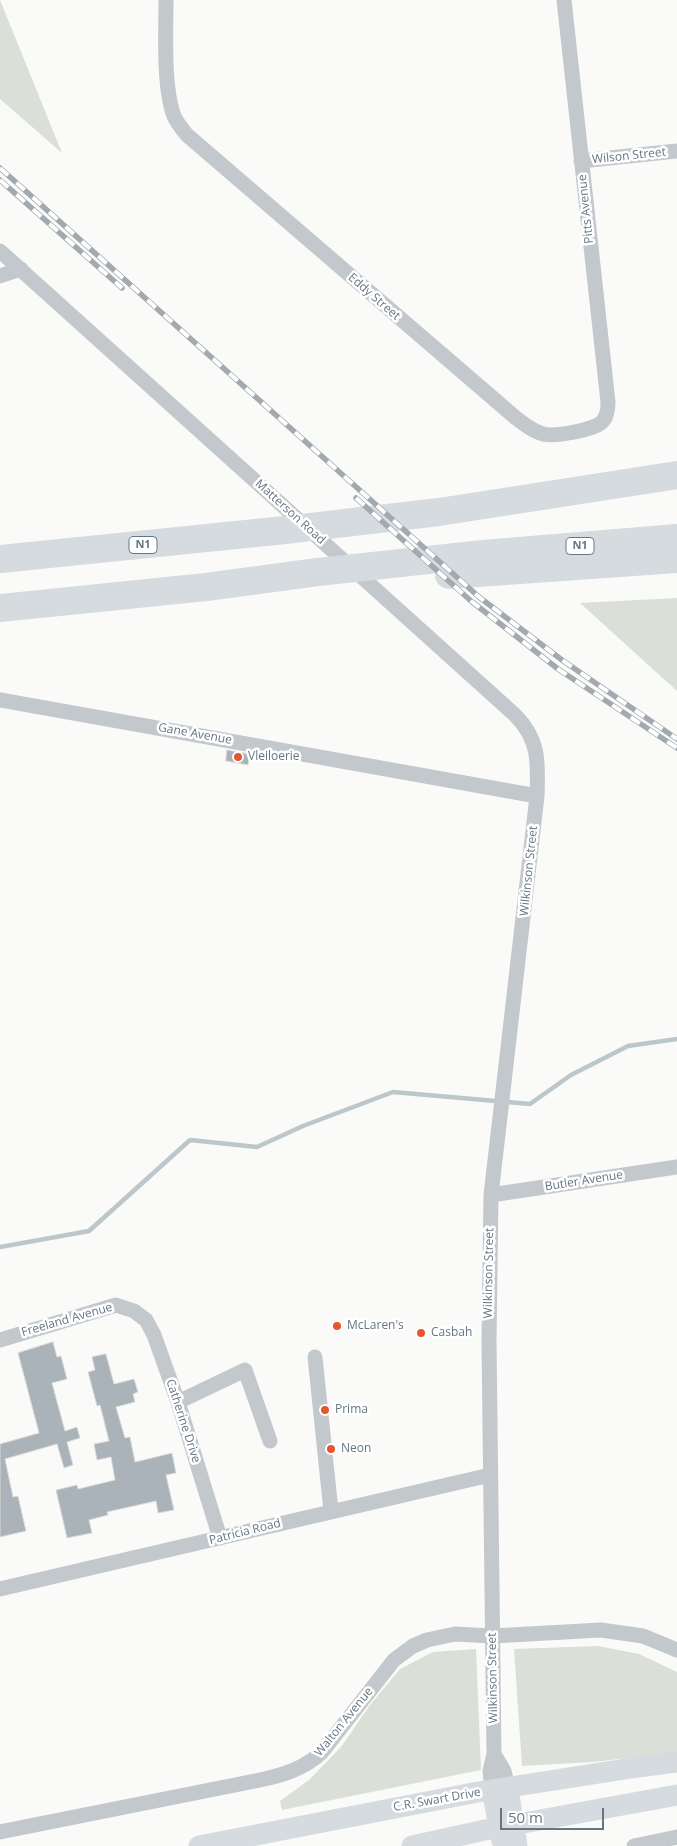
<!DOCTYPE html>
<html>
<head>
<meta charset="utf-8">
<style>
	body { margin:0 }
	#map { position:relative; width:677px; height:1846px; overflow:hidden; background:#fafaf8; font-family:"Open Sans",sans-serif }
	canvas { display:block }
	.scale { position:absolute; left:500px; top:1808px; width:104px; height:22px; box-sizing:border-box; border:2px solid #657683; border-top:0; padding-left:6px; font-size:15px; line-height:18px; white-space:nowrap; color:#657683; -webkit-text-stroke:4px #fff; paint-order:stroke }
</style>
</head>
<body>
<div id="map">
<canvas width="677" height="1846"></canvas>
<div class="scale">50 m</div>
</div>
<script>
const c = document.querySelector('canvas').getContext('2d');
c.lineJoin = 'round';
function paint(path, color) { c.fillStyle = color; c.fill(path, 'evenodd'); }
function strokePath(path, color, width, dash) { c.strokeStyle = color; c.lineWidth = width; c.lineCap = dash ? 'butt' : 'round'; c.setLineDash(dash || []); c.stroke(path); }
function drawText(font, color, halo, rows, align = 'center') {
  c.font = font + ' "Open Sans",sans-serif'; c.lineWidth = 5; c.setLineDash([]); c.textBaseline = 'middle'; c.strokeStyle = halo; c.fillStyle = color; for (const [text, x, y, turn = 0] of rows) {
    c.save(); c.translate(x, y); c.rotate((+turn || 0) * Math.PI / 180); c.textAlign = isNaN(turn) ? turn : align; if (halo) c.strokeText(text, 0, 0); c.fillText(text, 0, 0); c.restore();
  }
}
const green = new Path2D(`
	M0,0L62,153L0,99Z
	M677,598V691L580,603Z
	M598,1646L639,1654L677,1672V1753L592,1762L522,1766L514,1649Z
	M476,1649L481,1770L282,1810L280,1801L309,1780L341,1747L370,1705L400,1669L433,1652Z`);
const stream = new Path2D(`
	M0,1247L89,1231L190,1140L257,1147L303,1126L393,1092L530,1104L571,1075L628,1046L677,1039`);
const building = new Path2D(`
	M227,750L250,754L248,765L226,761Z
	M53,1342L57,1357L61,1356L67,1379L52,1383L65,1431L77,1427L80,1438L67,1442L73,1465L64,1468L57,1444L5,1459L13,1497L18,1496L26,1531L0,1537V1444L39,1433L18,1353Z
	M106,1354L114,1384L134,1379L138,1392L133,1394L135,1402L116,1407L125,1438L130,1437L135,1462L172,1453L176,1473L166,1475L174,1510L158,1513L156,1501L107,1512L108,1515L89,1520L92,1533L67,1538L56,1490L77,1485L78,1489L115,1480L111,1457L97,1460L94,1444L109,1441L100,1405L97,1406L88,1372L95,1370L92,1357Z`);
const street = new Path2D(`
	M166,0C166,32 163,87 174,116C177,123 182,129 187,135L516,418C524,424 532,431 543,434C554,437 596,430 603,421C607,416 608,408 608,402L564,0
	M581,161L677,151
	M0,251L515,715C540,740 538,763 537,796L491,1195L489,1342L494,1754L490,1771L492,1790
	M0,276L21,269
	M0,700L537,796
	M491,1195L677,1167
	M0,1340L116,1305L134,1311L146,1320L154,1335L178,1402L220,1538
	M315,1357L331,1511
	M178,1402L245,1370L270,1441
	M0,1589L490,1475
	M494,1754L504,1771L508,1788
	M0,1832L260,1780C283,1775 304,1769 322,1752L394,1660L413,1646L427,1640L455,1634L492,1636L601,1630L643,1636L677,1650
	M634,1846L677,1837`);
const secondary = new Path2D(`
	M508,1788L517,1846
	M492,1790L502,1841
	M199,1846L478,1792L638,1767L677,1762
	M412,1846L485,1830L677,1795`);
const highway = new Path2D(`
	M0,559L285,530L439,512L677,475
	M449,575L677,559
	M0,608L206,587L318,572L483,554L677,538`);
const rail = new Path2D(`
	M0,168L479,597L562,660L677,739
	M0,180L122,288
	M356,498L471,601L558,669L677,748`);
const markers = [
	[238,757,5,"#e4572e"],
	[337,1326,5,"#e4572e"],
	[421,1333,5,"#e4572e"],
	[325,1410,5,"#e4572e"],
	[331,1449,5,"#e4572e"]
];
const shields = [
	[143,545,28],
	[580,546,28]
];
const shieldNames = [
	["N1",143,545],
	["N1",580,546]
];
const streetNames = [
	["Wilson Street",629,156,-6],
	["Pitts Avenue",586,209,-96],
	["Eddy Street",374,297,41],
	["Matterson Road",290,512,42],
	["Gane Avenue",195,734,10],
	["Wilkinson Street",529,871,-84],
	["Butler Avenue",584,1181,-9],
	["Wilkinson Street",489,1273,-89],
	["Freeland Avenue",67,1320,-16],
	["Catherine Drive",183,1421,72],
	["Patricia Road",245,1532,-14],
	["Wilkinson Street",493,1678,-91],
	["Walton Avenue",344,1722,-51],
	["C.R. Swart Drive",437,1800,-10]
];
const poiNames = [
	["Vleiloerie",248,757],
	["McLaren's",347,1326],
	["Casbah",431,1333],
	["Prima",335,1410],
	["Neon",341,1449]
];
paint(green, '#dadfd7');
strokePath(stream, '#bbc7cb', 4.5);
paint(building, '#aab3b9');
strokePath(building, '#dcdcda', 1);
strokePath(street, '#c3c8cc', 15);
strokePath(secondary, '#d6dbdf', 21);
strokePath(highway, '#d6dbdf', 28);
strokePath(rail, '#a2aab0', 5.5);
strokePath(rail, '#fff', 4, [11]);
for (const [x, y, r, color] of markers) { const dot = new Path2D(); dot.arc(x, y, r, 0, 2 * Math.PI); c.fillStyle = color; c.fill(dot); strokePath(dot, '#fff', 2); }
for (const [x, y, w] of shields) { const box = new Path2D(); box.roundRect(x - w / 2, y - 8.5, w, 17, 4); c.fillStyle = '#fff'; c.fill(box); strokePath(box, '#657683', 1); }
drawText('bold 11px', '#657683', null, shieldNames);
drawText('12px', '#657683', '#fff', streetNames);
drawText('12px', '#657683', '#fff', poiNames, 'left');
</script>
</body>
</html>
